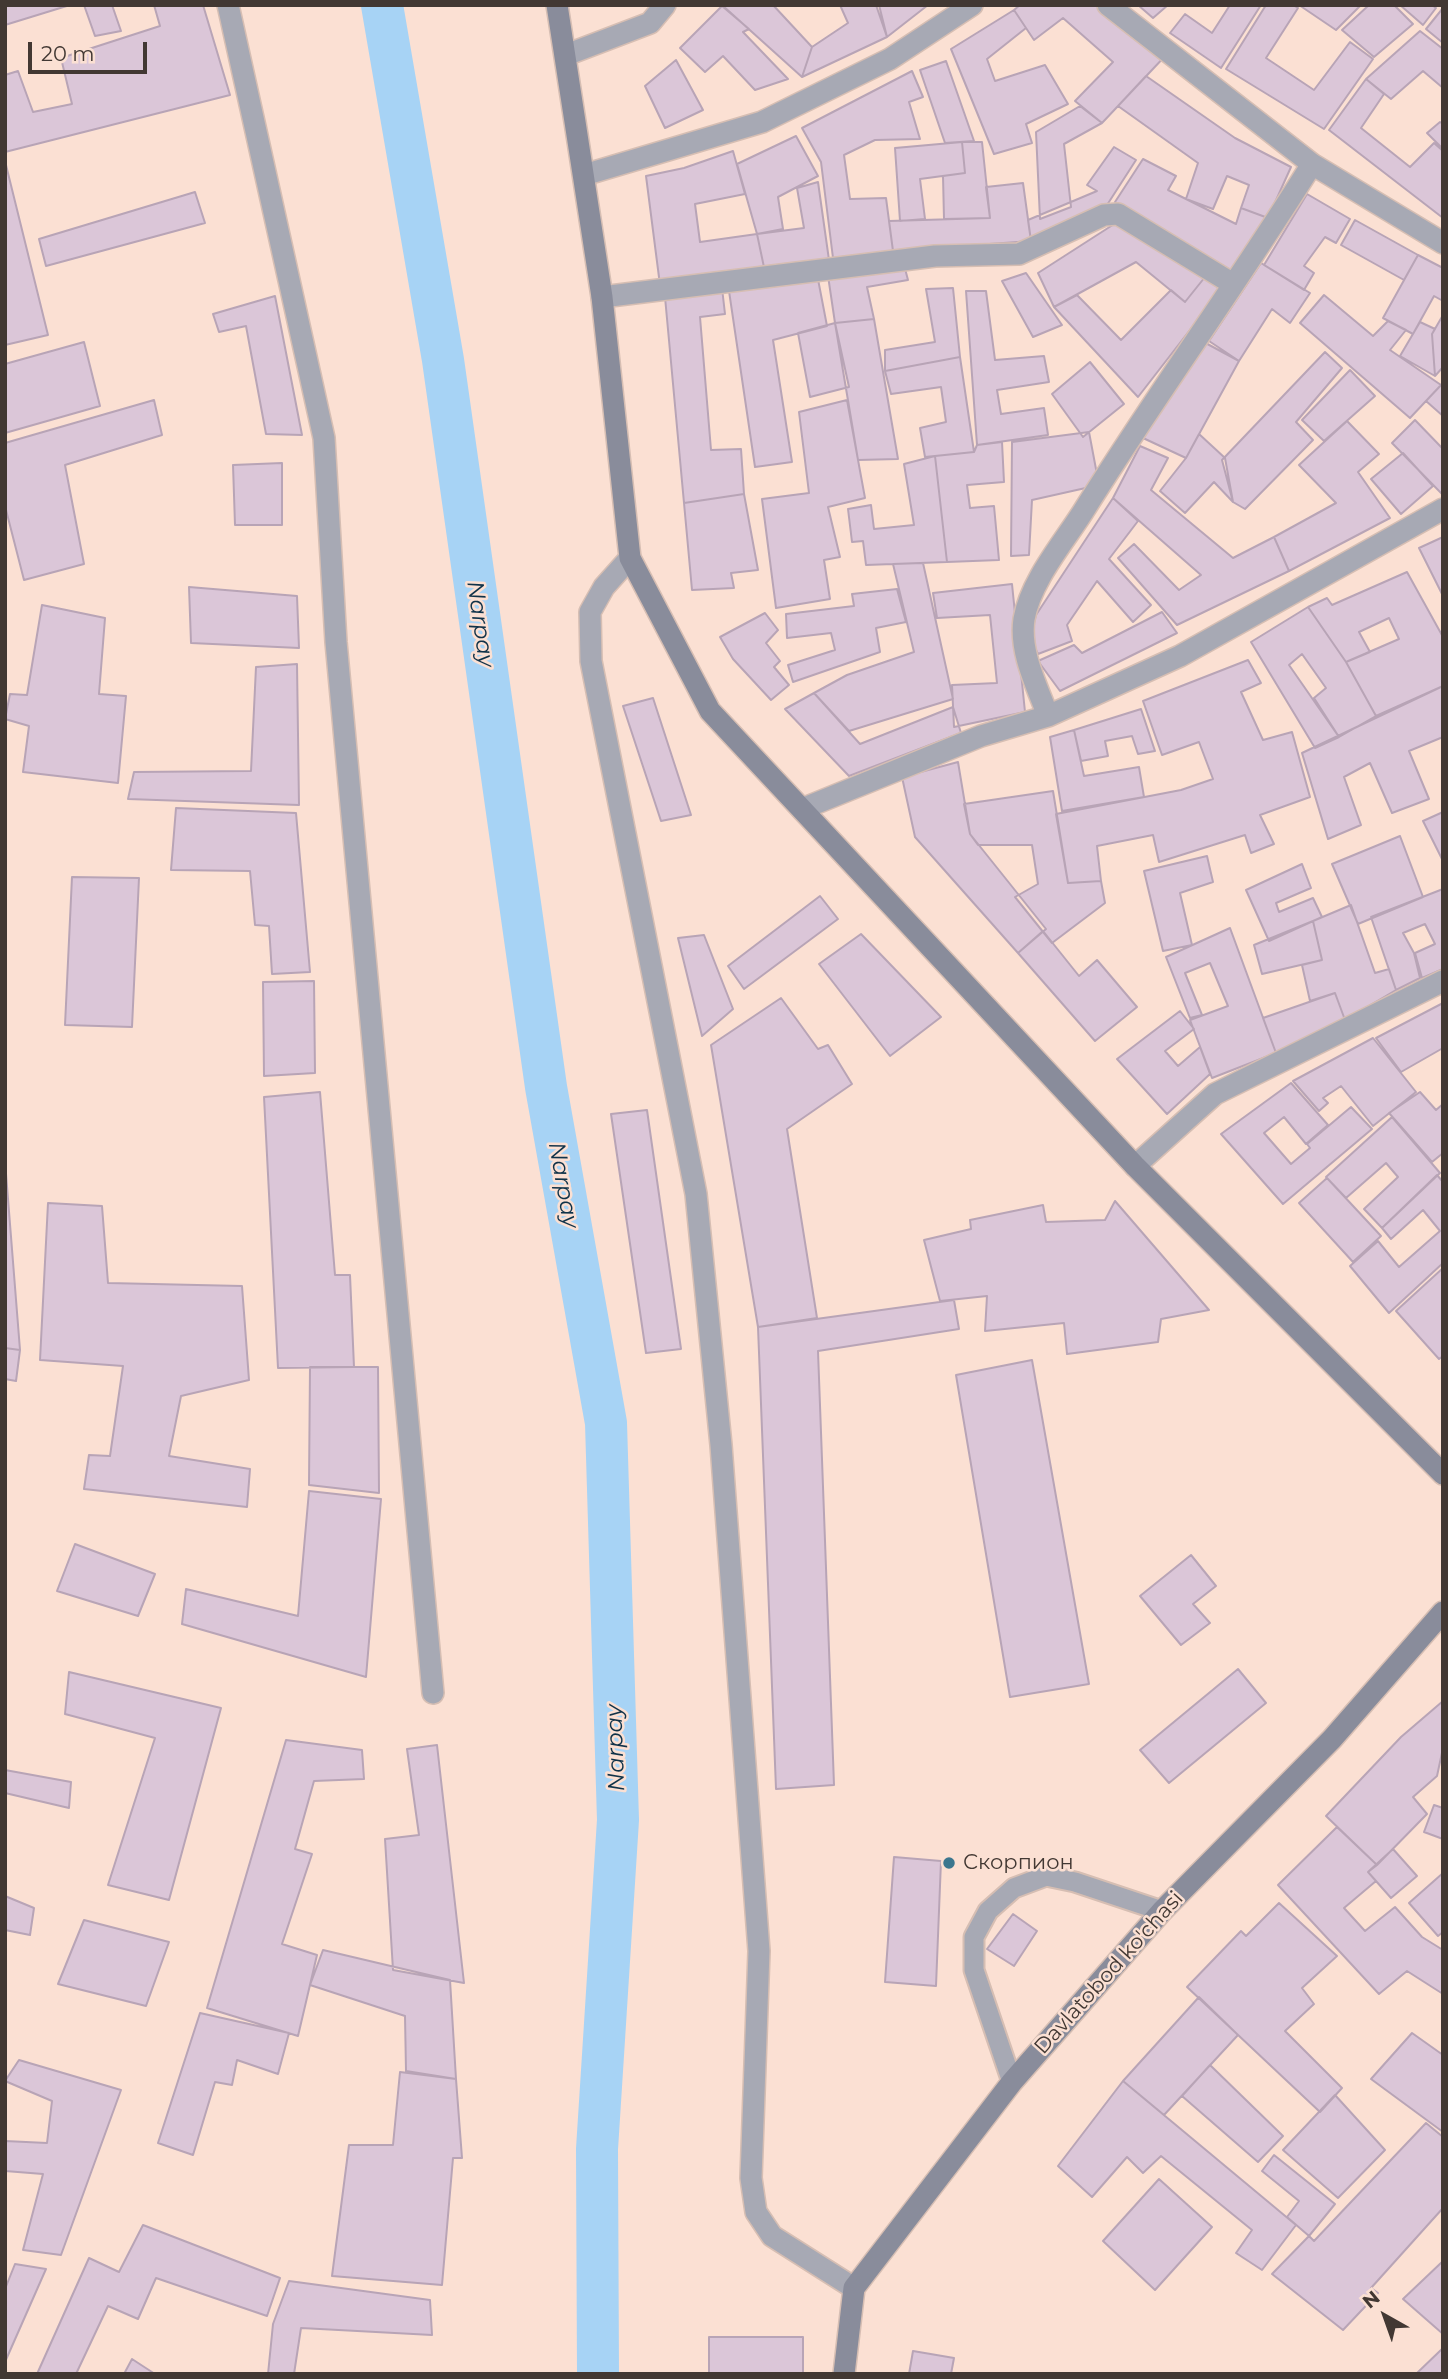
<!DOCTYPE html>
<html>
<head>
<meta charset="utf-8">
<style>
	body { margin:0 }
	#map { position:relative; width:1448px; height:2379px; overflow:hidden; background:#fbe0d3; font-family:Montserrat,sans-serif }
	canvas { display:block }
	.frame { position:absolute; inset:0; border:7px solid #423833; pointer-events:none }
	.north { position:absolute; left:1350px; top:2281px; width:70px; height:70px; -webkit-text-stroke:5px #fbe0d3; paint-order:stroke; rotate:320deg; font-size:19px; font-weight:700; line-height:28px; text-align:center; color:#423833 }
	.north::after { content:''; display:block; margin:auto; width:24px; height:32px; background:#423833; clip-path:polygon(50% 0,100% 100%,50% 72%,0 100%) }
	.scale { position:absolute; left:28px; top:42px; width:119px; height:32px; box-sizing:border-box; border:4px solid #423833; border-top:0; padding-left:9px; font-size:21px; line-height:24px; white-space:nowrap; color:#423833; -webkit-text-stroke:5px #fbe0d3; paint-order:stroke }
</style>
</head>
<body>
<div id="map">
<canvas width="1448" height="2379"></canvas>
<div class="frame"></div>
<div class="north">N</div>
<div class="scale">20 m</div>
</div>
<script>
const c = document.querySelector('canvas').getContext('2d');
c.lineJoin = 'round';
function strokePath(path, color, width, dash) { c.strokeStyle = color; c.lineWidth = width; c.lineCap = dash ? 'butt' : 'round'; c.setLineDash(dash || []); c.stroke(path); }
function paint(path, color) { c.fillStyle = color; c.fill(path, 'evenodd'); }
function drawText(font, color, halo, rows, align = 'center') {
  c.font = font + ' Montserrat,sans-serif'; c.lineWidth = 5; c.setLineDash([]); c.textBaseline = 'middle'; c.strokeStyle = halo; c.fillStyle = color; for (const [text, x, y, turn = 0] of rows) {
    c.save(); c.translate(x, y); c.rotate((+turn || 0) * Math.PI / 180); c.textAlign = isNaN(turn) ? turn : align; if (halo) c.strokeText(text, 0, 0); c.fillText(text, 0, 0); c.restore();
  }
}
const canal = new Path2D(`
	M382,5L443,360L546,1087L606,1423L618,1820L597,2149L598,2374`);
const building = new Path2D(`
	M5,5H70L5,25Z
	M84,5H112L121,31L95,36Z
	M154,5H203L230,95L5,152V75L18,71L33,112L72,104L61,58L160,26Z
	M773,5L812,47L802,77L722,5Z
	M840,5H876L887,37L802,77L812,47L848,23Z
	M879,5H928L887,37Z
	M1020,5H1109L1167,54L1102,123L1075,101L1113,62L1063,18L1034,40L1014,10Z
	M1138,5H1168L1153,18Z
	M1230,5H1261L1221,68L1170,33L1185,14L1212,33Z
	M1266,5H1293L1298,8L1266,58L1314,90L1350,42L1373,59L1324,129L1226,69Z
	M1299,5H1361L1336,30Z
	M1369,5H1394L1413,24L1374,57L1342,30Z
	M1400,5H1432L1436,8L1423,25Z
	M722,6L749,29L743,32L788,79L755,90L723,56L705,72L680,48Z
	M1443,8V43L1426,29Z
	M1014,10L1026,28L987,59L995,81L1045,65L1068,104L1026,124L1032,143L994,154L951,49Z
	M1420,31L1443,49V88L1423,71L1391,99L1366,79Z
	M676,60L703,110L665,128L645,86Z
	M946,61L974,141L945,143L920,70Z
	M912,71L923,97L909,102L920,139L875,140L844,155L850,199L886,198L893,251L833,258L821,162L802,128Z
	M1146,76L1235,138L1291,167L1268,218L1241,208L1249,185L1227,176L1213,209L1186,199L1198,163L1118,106Z
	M1366,79L1384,94L1361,128L1410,167L1434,143L1443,151V218L1329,130Z
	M1080,106L1102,123L1064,144L1071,207L1040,219L1036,132Z
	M1440,122L1443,124V149L1427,133Z
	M796,136L818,176L778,197L783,229L757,234L737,164Z
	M962,142L965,173L920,179L925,219L900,221L895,148Z
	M962,142H982L990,218L944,219L943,176L965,173Z
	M1114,147L1136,160L1107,205L1031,241L1028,220L1097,191L1087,185Z
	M733,151L745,194L695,204L700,242L757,234L765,272L660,285L646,176L684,168Z
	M1143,159L1176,176L1168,190L1236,224L1241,208L1268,218L1232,271L1115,202Z
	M5,161L48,335L5,345Z
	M818,182L829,260L765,272L757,234L804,228L797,188Z
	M1023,183L1031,241L893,251L889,221L990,218L986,187Z
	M195,192L205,223L46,266L39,239Z
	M1307,194L1350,219L1336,243L1325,237L1304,266L1314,273L1304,290L1264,265Z
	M1122,219L1209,272L1185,302L1136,262L1054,307L1038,273Z
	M1355,220L1418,255L1404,280L1341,245Z
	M1418,255L1443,268V301L1434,296L1413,334L1383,318Z
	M903,261L908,280L867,287L874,319L835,323L827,269Z
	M1261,263L1310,293L1290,323L1272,309L1239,361L1209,341Z
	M1026,273L1062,325L1033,337L1002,281Z
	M817,274L827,326L773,340L792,462L755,467L729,291Z
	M1205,277L1221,290L1138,397L1054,307L1077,295L1121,340L1171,290L1185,302Z
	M722,288L725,314L700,317L711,450L741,449L744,494L684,503L665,297Z
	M953,288L960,357L885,371V350L935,342L926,289Z
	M966,291H986L995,360L1044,356L1049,382L997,390L1001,414L1044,408L1048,435L977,445Z
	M1324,295L1373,336L1388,321L1406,330L1390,350L1441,385L1410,418L1300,323Z
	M275,296L302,435L266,434L246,326L219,332L213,314Z
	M1443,315V367L1435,376L1432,334Z
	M874,319L898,459L858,460L835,323Z
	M1420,322L1435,329L1432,334L1435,376L1400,356Z
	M835,323L849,387L810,397L798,333Z
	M1200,340L1239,361L1186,458L1143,438Z
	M84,342L100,406L5,433V364Z
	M1325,352L1342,368L1296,422L1313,440L1245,509L1233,502L1222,460Z
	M960,357L974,452L925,457L920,428L946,422L941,387L891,394L885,371Z
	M1090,362L1124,404L1083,437L1052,394Z
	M1350,370L1375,396L1324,441L1302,420Z
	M1443,383V416L1426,401Z
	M154,400L162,435L65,465L84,564L24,580L5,506V443Z
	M847,400L865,498L828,507L840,557L824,560L830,599L776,608L762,499L809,493L799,412Z
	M1415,420L1443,449V495L1392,443Z
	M1347,421L1379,454L1358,472L1390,518L1289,571L1274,537L1336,503L1299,465Z
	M1089,432L1099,485L1032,500L1029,555L1011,556L1012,442Z
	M1199,434L1225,458L1233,502L1214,482L1185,513L1160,491L1186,458Z
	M1002,442L1004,482L967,485L970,508L994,506L999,560L947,562L935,456L974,452L977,445Z
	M1140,446L1168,458L1151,490L1233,558L1274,537L1289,571L1177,625L1118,558L1134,544L1179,590L1201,575L1113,498Z
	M1403,453L1433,486L1401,514L1371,479Z
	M935,456L947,562L866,565L863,541L852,542L848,509L871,505L874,529L914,525L904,464Z
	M282,463V525H235L233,465Z
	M744,494L758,570L731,573L734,588L692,590L684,503Z
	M1113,498L1138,521L1109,559L1151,605L1133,622L1097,581L1067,625L1072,641L1038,654L1030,638L1036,615Z
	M1443,537V596L1419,548Z
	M923,563L953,699L849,731L814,693L847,675L914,652L893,564Z
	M1407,572L1443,637V686L1376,716L1346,662L1308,607L1327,598L1332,605ZM1389,618L1399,639L1346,662L1370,652L1359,632Z
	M1012,584L1025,712L954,727L952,685L997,683L990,615L937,618L933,593Z
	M189,587L297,596L299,648L191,643Z
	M897,589L906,622L876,628L880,652L793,682L788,665L835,650L831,633L787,638L786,614L854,606L852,594Z
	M42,605L105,618L99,694L126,696L118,783L23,772L29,726L5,719L10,694L27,695Z
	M1308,607L1346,662L1376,716L1339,737L1314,698L1326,688L1302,654L1289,665L1339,737L1315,748L1251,642Z
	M1162,612L1177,633L1060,691L1038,661L1074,645L1082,653Z
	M765,613L778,630L766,643L780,661L774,667L789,685L771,700L733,659L720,637Z
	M1248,660L1261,683L1241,692L1263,740L1292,732L1310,797L1260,815L1274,844L1251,853L1245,835L1159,862L1153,835L1097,846L1101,881L1068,883L1056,814L1181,790L1213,779L1199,742L1162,755L1143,701Z
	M297,664L299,805L128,799L134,772L251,771L256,667Z
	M1443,686V737L1409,751L1429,799L1392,813L1370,763L1344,777L1361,825L1328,839L1302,753Z
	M814,693L860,744L953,707L961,733L849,776L785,709Z
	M653,698L691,815L661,821L623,706Z
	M1141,709L1155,751L1138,754L1132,736L1105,741L1108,756L1081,761L1074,730Z
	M1074,730L1084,776L1139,767L1144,797L1062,811L1050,737Z
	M958,762L970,834L1046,929L1018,953L915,837L902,777Z
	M1053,791L1068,883L1101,881L1105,903L1052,943L1015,897L1038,884L1032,845H978L970,834L964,804Z
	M176,808L296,813L310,972L272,974L269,926L255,925L250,871L171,870Z
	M1443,812V861L1423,821Z
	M1400,836L1423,897L1358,924L1332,864Z
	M1207,856L1213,882L1180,893L1192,945L1163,951L1144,871Z
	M1302,864L1311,888L1276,903L1279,912L1313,898L1322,917L1269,941L1246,890Z
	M72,877L139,878L132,1027L65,1025Z
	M1443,889V969L1422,978L1415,953L1435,944L1425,924L1403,933L1414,953L1420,978L1396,990L1371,917Z
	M820,896L838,919L744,989L728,966Z
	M1351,905L1375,973L1389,969L1396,990L1345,1020L1335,993L1310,1001L1302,965L1322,960L1313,921Z
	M1313,921L1322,960L1262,974L1254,945Z
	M1230,928L1276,1053L1212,1078L1190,1020L1228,1006L1210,963L1185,973L1202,1015L1190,1018L1166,957Z
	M1043,931L1079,976L1097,960L1137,1007L1095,1041L1018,953Z
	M861,934L941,1017L890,1056L819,964Z
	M704,935L733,1009L702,1036L678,938Z
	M314,981L315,1073L264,1076L263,982Z
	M1335,993L1345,1020L1276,1053L1263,1018Z
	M781,998L818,1049L828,1045L852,1084L787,1129L817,1318L758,1327L711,1045Z
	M1443,1003V1048L1401,1072L1376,1038Z
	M1180,1011L1194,1029L1165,1051L1178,1066L1200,1047L1210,1074L1167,1114L1117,1059Z
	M1373,1038L1416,1092L1373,1126L1341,1086L1323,1098L1328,1103L1319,1111L1293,1081Z
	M1291,1083L1328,1125L1306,1144L1284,1117L1264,1133L1291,1164L1310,1148L1307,1144L1351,1107L1372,1129L1283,1204L1221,1134Z
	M320,1092L335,1275H350L354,1367L278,1368L264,1097Z
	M1420,1092L1436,1110L1443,1104V1153L1432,1162L1389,1113Z
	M647,1110L681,1349L646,1353L611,1114Z
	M1392,1117L1440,1173L1382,1228L1364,1209L1398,1177L1386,1163L1346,1198L1326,1177Z
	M5,1161L20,1350L5,1348Z
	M1437,1175L1443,1182V1263L1389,1313L1350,1266L1378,1241L1399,1267L1440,1231L1423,1210L1391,1239L1382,1228Z
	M1327,1178L1381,1236L1353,1262L1299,1203Z
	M1115,1201L1209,1310L1161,1319L1158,1342L1067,1354L1064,1323L985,1331L987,1296L940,1301L924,1240L971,1229L970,1220L1043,1205L1046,1222L1105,1220Z
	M48,1203L102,1206L108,1283L242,1286L249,1380L181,1396L169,1456L250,1469L247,1507L84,1489L89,1455L110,1456L123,1366L40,1360Z
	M1443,1268V1356L1439,1359L1396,1311Z
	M954,1300L959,1329L818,1351L834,1785L776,1789L758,1327Z
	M5,1348L20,1350L16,1381L5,1379Z
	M1032,1360L1089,1684L1010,1697L956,1375Z
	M310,1367H378L379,1493L309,1485Z
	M309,1491L381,1499L366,1677L182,1624L186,1589L298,1616Z
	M75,1544L155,1574L138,1616L57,1591Z
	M1191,1555L1216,1586L1193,1604L1210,1623L1181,1645L1140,1596Z
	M1238,1669L1266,1703L1169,1783L1140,1750Z
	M69,1672L221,1708L169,1900L108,1885L155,1738L65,1714Z
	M1443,1701V1748L1437,1776L1413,1797L1427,1814L1377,1865L1326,1816L1401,1737Z
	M286,1740L362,1750L364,1779L314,1781L295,1849L312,1854L282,1944L317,1955L298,2036L207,2008Z
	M437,1745L464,1983L393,1970L385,1839L419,1835L407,1749Z
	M5,1770L71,1782L69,1808L5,1793Z
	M1434,1805L1443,1808V1839L1424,1832Z
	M1337,1827L1377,1865L1368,1872L1376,1881L1344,1908L1365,1931L1395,1907L1422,1937L1443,1950V1994L1407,1971L1379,1994L1278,1885Z
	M1393,1849L1417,1876L1391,1898L1368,1872Z
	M894,1857L941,1861L936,1986L885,1982Z
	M1443,1873V1932L1438,1936L1409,1903Z
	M5,1896L34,1908L30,1935L5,1930Z
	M1279,1903L1337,1956L1302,1988L1314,2004L1285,2031L1342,2088L1320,2112L1187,1987L1241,1931L1246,1936Z
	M1013,1914L1037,1931L1014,1966L987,1949Z
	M84,1920L169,1942L146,2006L58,1984Z
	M323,1950L450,1980L456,2079L406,2071L405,2016L310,1985Z
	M1199,1997L1238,2035L1164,2115L1123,2081Z
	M200,2013L289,2033L278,2074L237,2060L232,2085L215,2082L193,2155L158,2143Z
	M1412,2033L1443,2055V2132L1371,2079Z
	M19,2060L121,2090L61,2255L23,2250L43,2174L5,2171V2141L47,2143L52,2101L5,2081Z
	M1210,2065L1283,2136L1258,2162L1182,2096Z
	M400,2072L456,2079L462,2158H453L442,2285L332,2276L349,2145H393Z
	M1123,2081L1296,2225L1262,2270L1236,2253L1252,2230L1161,2156L1143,2173L1127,2157L1092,2197L1058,2166Z
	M1335,2095L1385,2150L1338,2198L1283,2150Z
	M1426,2123L1443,2137V2208L1371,2288L1378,2293L1343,2330L1272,2274L1309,2236L1314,2241Z
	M1274,2155L1335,2204L1309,2236L1287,2217L1299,2201L1262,2171Z
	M1159,2179L1212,2227L1155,2290L1103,2241Z
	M143,2225L280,2278L267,2316L156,2278L138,2319L108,2306L76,2374H37L89,2258L119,2272Z
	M1443,2261V2334L1403,2299Z
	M15,2264L46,2269L5,2362V2289Z
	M289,2281L430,2300L432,2335L301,2328L294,2374H268L273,2324Z
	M709,2337H803V2374H709Z
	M1443,2348V2374H1416Z
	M913,2351L954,2358L951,2374H909Z
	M132,2359L155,2374H124Z`);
const lane = new Path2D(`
	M1012,2082L974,1970V1937L988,1911L1014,1888L1046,1876L1075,1882L1162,1911`);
const street = new Path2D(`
	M228,5L324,438L336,642L433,1693
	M1108,5L1312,164L1443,243
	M566,55L650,23L665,5
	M584,175L762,122L890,59L972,5
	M602,297L935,256L1019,254L1104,215L1118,214L1233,284
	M630,558L604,587L590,612L591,661L696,1194L721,1445L759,1951L751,2178L756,2212L772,2236L854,2288
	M1048,716C1037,686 1019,652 1024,619C1031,579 1066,540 1086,507C1159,391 1239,281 1312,164
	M802,809L981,736L1048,716L1180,656L1443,509
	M1135,1166L1215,1094L1443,981`);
const secondary = new Path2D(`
	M557,5L602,297L630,558L710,711L1135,1166L1443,1474
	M844,2374L854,2288L1012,2082L1162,1911L1332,1739L1443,1612`);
const markers = [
	[949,1863,7,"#3b768e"]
];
const poiNames = [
	["Скорпион",963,1863]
];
const streetNames = [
	["Davlatobod ko'chasi",1109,1973,-48]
];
const waterNames = [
	["Narpay",480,624,82],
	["Narpay",563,1185,80],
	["Narpay",616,1748,-92]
];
strokePath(canal, '#a7d3f5', 42);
paint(building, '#dbc6d8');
strokePath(building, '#b8a4b6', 2);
strokePath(lane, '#d6beb3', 23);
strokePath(street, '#d6beb3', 24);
strokePath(secondary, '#d6beb3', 24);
strokePath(lane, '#a7a9b4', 19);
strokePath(street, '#a7a9b4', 21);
strokePath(secondary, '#898c9b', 21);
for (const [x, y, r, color] of markers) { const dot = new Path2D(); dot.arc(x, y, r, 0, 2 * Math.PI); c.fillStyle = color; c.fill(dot); strokePath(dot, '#fbe0d3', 2.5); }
drawText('21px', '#423833', '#fbe0d3', poiNames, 'left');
drawText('21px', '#423833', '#fbe0d3', streetNames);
drawText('italic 23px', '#0f3249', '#fbe0d3', waterNames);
</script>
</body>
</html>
